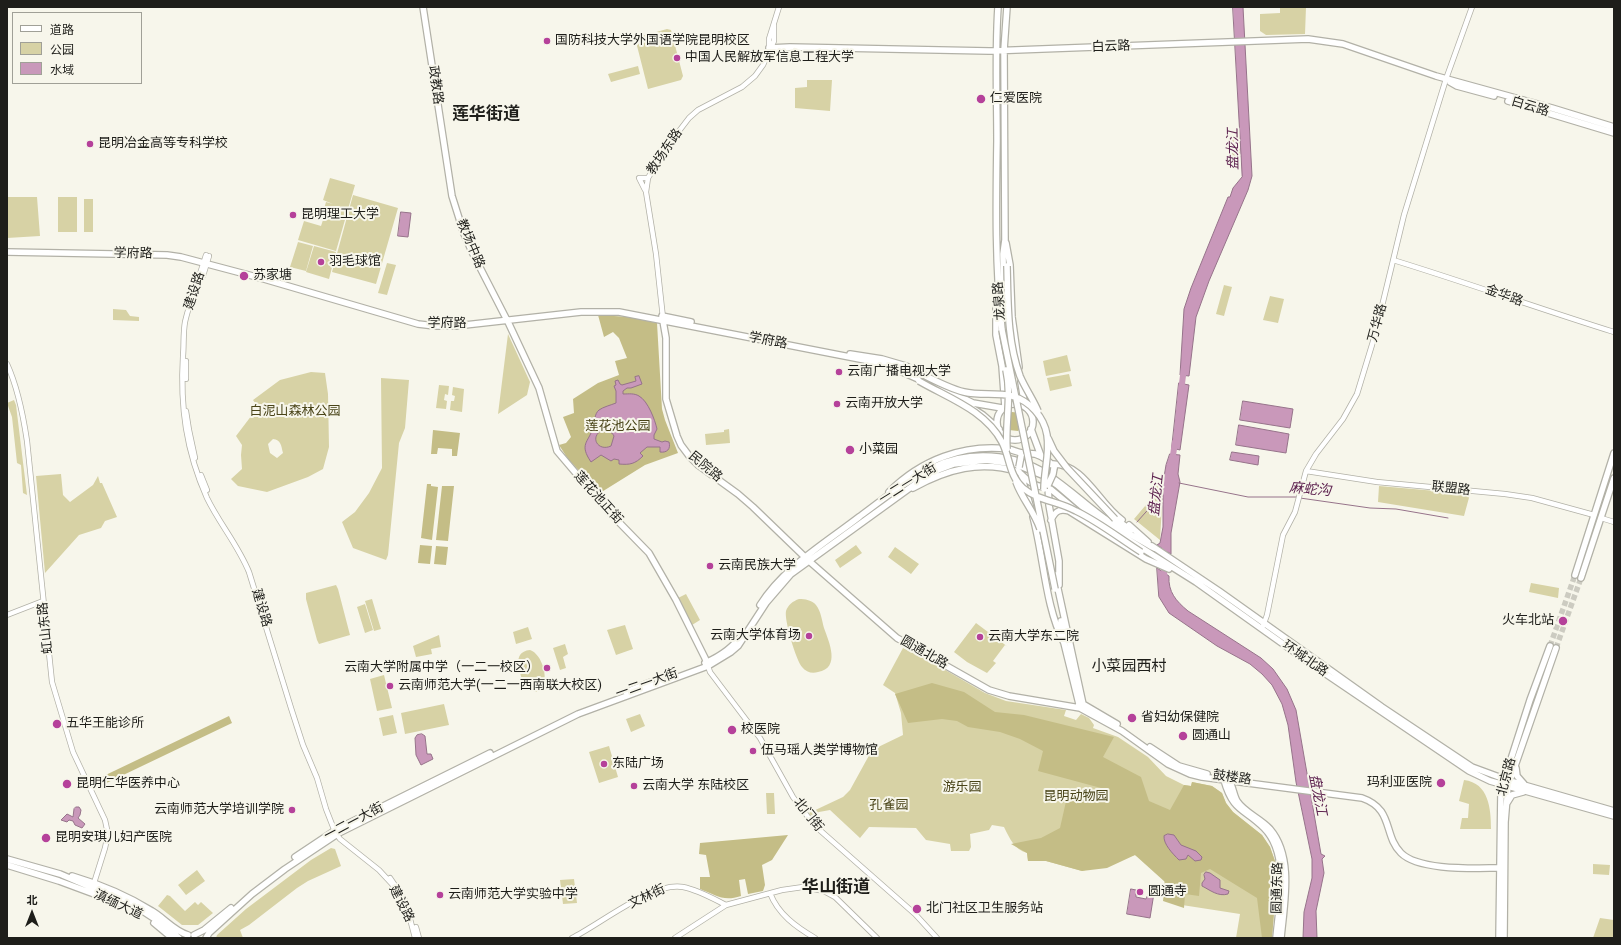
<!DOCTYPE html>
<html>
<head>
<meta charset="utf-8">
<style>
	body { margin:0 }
	#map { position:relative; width:1621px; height:945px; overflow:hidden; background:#f7f6eb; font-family:Roboto,"Noto Sans SC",sans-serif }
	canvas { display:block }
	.frame { position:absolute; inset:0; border:8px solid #1e1e1a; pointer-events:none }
	.legend { position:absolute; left:12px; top:12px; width:130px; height:72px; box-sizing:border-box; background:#f7f6eb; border:1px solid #a0a097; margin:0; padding:5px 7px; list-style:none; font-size:12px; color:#1e1e1a }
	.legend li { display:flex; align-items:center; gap:8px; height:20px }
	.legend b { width:20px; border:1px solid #a0a097 }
	.north { position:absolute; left:12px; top:893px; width:40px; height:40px; -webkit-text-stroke:3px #f7f6eb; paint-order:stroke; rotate:0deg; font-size:11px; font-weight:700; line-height:16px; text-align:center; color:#1e1e1a }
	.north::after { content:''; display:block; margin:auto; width:14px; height:18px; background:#1e1e1a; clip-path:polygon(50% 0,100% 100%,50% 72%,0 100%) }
</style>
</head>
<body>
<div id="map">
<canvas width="1621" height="945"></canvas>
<div class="frame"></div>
<ul class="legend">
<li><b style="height:5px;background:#fff"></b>道路</li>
<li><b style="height:11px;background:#d7d2a5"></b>公园</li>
<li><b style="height:11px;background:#c998ba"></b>水域</li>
</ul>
<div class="north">北</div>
</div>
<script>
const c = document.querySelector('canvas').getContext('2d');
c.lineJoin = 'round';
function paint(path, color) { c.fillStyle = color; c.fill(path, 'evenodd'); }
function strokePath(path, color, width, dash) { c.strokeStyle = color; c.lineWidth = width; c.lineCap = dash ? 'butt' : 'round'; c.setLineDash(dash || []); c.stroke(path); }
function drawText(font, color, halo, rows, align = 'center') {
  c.font = font + ' Roboto,"Noto Sans SC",sans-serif'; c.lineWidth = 4; c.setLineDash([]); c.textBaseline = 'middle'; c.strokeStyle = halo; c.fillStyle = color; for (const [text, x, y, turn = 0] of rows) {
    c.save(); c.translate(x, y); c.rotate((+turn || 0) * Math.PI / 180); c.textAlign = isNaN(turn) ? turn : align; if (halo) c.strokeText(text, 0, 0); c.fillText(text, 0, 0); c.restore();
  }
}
const green = new Path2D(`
	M1260,7H1306L1305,34L1266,35L1260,31V14L1280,13V8Z
	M667,29L671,30L683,76L681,80L648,89L635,38Z
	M638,66L640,74L611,82L608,74Z
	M807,80H832L830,111L795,108V88L807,87Z
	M1229,135H1240V166H1229Z
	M330,178L355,185L336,251L298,240L304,221L321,226L323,220L321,219L326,202L333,204L323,200Z
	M353,195L398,208L376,284L332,272Z
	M7,197H37L40,236L7,238Z
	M58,197H77V232H58Z
	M84,199H93V232H84Z
	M298,242L313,246L306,271L290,267Z
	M314,246L336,252L329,279L306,272Z
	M387,263L396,265L387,295L378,293Z
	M1224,285L1232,287L1224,316L1216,314Z
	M1270,296L1284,299L1278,323L1263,320Z
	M113,309L126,310L130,316L139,317V321L113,320Z
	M508,334L530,382L527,395L498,414Z
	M1067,355L1071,371L1046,376L1043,361Z
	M311,372L325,373L328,394L329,447L323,469L308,477L267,492L238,486L231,479L242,469L241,455L242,445L236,436L258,407L253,400L280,380ZM273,439C281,440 281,445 283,453L277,458L270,453L268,444Z
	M1069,374L1072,386L1050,391L1047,378Z
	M381,378L409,380L405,428L399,443L388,555L386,560L353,548L342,522L355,512L369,493L382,468Z
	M439,385L449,386L448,395L445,394L444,400L447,401L446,409L436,408Z
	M453,387L464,389L462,412L450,410L451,401H454L455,396L452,395Z
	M14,400L16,405L27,495L23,493L21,465L17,463L12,417L7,403Z
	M729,429L730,443L706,445L705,434L724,432V430Z
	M61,474L63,495L70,502L93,485L98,476L100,483H102L117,517L105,521L101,528L79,535L45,573L36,476Z
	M1152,484L1163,487L1160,540L1134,519L1151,499Z
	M1379,486L1470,494L1464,516L1378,502Z
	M856,545L862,553L840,568L835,560Z
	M895,547L919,564L911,574L888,557Z
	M1531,583L1559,588L1558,598L1529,592Z
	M336,585L338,589L350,635L319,644L317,640L306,599V593Z
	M686,594L700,620L692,625L678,598Z
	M372,599L381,629L374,631L365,601Z
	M799,599C805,599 812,600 816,605C821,611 822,621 824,628C829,642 841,668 818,672C812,674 806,672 802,667C796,660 784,620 786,611C788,605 793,601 799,599Z
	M365,604L373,630L365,633L357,607Z
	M976,623L1008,647L1005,645L993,661L996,663L987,673L967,662L954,652Z
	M625,625L633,649L616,655L607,630Z
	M528,627L532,639L516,644L513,632Z
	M439,635L441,647L431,649L432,654L416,657L413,646Z
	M565,644L568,654L563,657L566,668L560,670L553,648Z
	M903,648L940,667L985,693L1006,701L1066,710L1064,716L1076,720L1081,714L1089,718L1094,725L1093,728L1118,737L1148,757L1166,776L1184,785L1191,786L1192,782L1212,786L1222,793L1226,803L1233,812L1262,835L1270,847L1276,864V887L1272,938H1236L1240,914L1182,905L1163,895L1165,876L1135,855L1082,871L1046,861H1028L1027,853C1014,849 1010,839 1004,827L992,825L989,830L970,834L971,847L969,851H951L950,844L926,840L916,828L869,827L860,838L830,810L819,812L811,816L809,813L843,797L850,790L872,750L903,735L901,713L895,693L883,685Z
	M530,650C542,654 549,678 542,688L536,692L527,689L524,686C521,674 510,652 530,650Z
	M384,675L392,708L377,711L370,679Z
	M444,704L449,725L405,734L401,713Z
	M640,714L645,726L631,732L626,719Z
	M393,715L397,733L383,736L379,718Z
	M609,746L618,777L599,783L589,752Z
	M1464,780C1489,783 1491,809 1491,829H1460L1462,818H1468L1469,804L1459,801Z
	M766,793H774L775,814H767Z
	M331,848L335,849L341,866L308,881L297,888L249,925L240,930L243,938H216L217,935L246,909L311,860Z
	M1593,864L1610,865L1609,875L1593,874Z
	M197,870L205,881L186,895L178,885Z
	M574,879L577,903L563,904L560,880Z
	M167,895L170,896L185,911L195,902L198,905L201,902L213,913L198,925H182L158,906Z
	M1600,918L1614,920V938H1593Z`);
const forest = new Path2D(`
	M598,315L630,317L657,323L662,409L665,420L678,453L645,465L600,493L568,459L559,445L566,443L571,437L563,417L574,413L573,399L598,383L619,375L615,361L627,358L619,338L613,332L604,337Z
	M1012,412L1021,413L1024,419V425L1018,431L1009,430L1010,413Z
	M433,430L460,433L457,456H452V449L438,448L437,454H431Z
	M427,484H431V486L438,487L432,540L421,538Z
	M442,486H454L448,541L436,540Z
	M420,545L432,546L430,564L418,563Z
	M436,546L448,547L446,565L434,564Z
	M932,683L964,692L995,712L1024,715L1114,737L1103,757L1141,777L1149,801L1170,810L1184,785L1191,786L1192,782L1212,786L1222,793L1226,803L1233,812L1262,835L1270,847L1276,864V887L1272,938H1262L1257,898L1210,869L1201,873L1199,896L1185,894L1184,908L1163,901L1165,882L1135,855L1107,868L1082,871L1046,861H1028L1027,853L1011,844L1041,838L1060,828L1067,797L1101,788L1038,771L1043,751L1020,739L1000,732L968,727L957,721L942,719L908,723L895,694Z
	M229,716L232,723L94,789L91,782Z
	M788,835L772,860L762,865L765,885L763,891L748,894L745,879L739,880L741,896C723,902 716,895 700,889V877H710L706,855L699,854L700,843Z`);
const water = new Path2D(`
	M1233,7H1243L1252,176L1248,190L1209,281L1196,317L1189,376L1180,375L1184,309L1191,288L1228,197H1230L1233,188L1242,177Z
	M401,212L411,213L408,237L398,236Z
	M639,376L642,384L631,388H627L623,391V394C629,394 634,393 639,396C648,401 655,420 657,429L654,435V439L662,442L665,441L669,442C671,449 667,453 660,452V447H647L640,453L643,456C635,464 630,465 619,464V460L614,459L611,461L601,455L591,462C579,444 588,443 593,428C595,422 594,414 599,410C603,407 611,405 616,403V391L614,386L616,385L615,381L618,380L620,384L622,385L636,381L635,377ZM602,430C608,430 611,431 614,436L611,446C598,452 589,437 602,430Z
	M1179,383L1189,385L1180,450L1172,448Z
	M1243,401L1293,409L1290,428L1240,420Z
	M1239,425L1289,434L1286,453L1236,445Z
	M1232,452L1259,456L1258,465L1230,460Z
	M1170,454L1180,455L1178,474L1180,482L1171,533V554L1157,545L1160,543L1163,527V483L1166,465Z
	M1157,568L1169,576C1168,592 1176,601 1188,611L1261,658L1273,669L1287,689L1296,710L1321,854L1325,856L1322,859L1324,873L1316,911L1317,938H1303L1304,912L1312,878V859L1296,782L1288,725L1282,704L1272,685L1262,674L1250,664L1217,646L1169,613L1159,597Z
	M422,734L425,736L427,754H431L433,759L421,765L416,755L415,738L417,735Z
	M76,807H79L81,810L80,815L78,818L85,824L82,828L75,825L73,821L69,820L67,822L61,820L67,814L73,817L74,809Z
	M1168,834L1174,835L1181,845L1196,851L1202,857L1201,860L1195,861L1188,855L1186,859L1179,860C1173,854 1163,844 1164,836Z
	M1206,872L1210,873L1220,880V888L1229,891L1228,894C1218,897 1210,890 1202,886V883L1205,879L1204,875Z
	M1131,889L1136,890V897L1146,899L1149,892L1154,893L1150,918L1127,914Z`);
const stream = new Path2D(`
	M1179,483L1248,497H1297
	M1300,498L1370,508L1396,509L1448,518
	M1137,522L1154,503H1162`);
const river = new Path2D(`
	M1181,391L1184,368
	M1172,462L1175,442
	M1164,580L1165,541`);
const majorTunnel = new Path2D(`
	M1550,646L1575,575
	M1556,648L1581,578`);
const minor = new Path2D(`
	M769,48V39L779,7
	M645,190L639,178H648
	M206,255C199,278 190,300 185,322C183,333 184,345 183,356C180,407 186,451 207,498C219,523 238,545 249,572L291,708L303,745L317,778L326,809L335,832L340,839L379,870L392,884L409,915L415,938
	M1393,260C1468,283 1540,309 1614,332
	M203,276L209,256
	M663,318L656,254L646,192L648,178L666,148L689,118L698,110L742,87L755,76L763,65L774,41V25
	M7,364C18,388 23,414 27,441L52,682L73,752L105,820L108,834L105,848L94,883
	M186,379V361
	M186,411L189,430L195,458
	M1306,471L1377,482L1505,494L1532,498L1594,515
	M201,475L207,490
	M1601,518L1614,522
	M7,615L43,601
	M1263,626L1267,615L1283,535L1295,512L1306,471L1316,454L1343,419L1357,394L1375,335L1404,215L1446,79L1472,7
	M708,666L710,672L760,738L793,797L814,825L915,914L937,938
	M390,878L407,903
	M770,893C778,914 796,927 815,938
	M416,927L419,938
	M572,938C599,925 653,881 683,887C698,890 712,898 726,905
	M675,938L726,905L782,890L803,887L824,891L835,897L877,938`);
const major = new Path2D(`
	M423,7L452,196L464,234L472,252L509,324L539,388L557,451L608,511L649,553L676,600L705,658L708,666
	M998,7C995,52 997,96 997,141C996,204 995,267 1002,330
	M769,48L790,47L989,51L1308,39L1343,44L1436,76L1552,108L1614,127
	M1450,82L1457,86L1494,96
	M1508,101L1614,133
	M1006,243L1010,265L1012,317L1019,367
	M7,252L167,255L181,257L264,279L418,324L435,326H456L581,312H619L865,360L891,367L925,382
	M996,297V335L1002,366L1005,407
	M1004,315L1003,254L1005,240L1004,50L1007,7
	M662,316L691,322
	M663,321L666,338V399L677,436L681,445L690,457L698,465L738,494L753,507L809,561L897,638L989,690L1009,696L1080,708L1122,731L1168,764L1190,774L1202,777L1362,798C1394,809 1383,835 1401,853C1419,871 1475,868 1499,868
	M850,354L882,359L906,366
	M922,378L973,403L1002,408
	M1021,382L1025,407
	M964,403L983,415L999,429
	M997 422a18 18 0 1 1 36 0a18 18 0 1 1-36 0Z
	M1031,429L1041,456
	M1052,464C1084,463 1098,503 1122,520
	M1021,474C1028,481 1037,489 1047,486L1077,511
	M1021,475L1031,509
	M1048,485L1049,505L1059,561V585
	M913,488C948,469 980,460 1019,472
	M889,492C921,460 963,444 1008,449C1014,450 1018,453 1023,453C1027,454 1031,453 1035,454C1042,456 1051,462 1054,468
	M1033,517C1044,558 1045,606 1064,643
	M1115,519L1131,530
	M1051,520C1055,511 1060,508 1069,511L1146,559L1169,569
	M1129,525L1148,542
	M1152,546L1219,591L1382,707L1472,767L1510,781L1614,811
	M1055,575L1083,704L1117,724
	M1575,575L1614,453
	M1581,578L1614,478
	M760,605C783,568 824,544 859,517C882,500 907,480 934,467C969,450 1014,453 1047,474C1067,487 1085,504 1104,518C1120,529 1137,538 1154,548
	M1061,621L1064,643L1080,708
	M705,663C719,657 734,647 743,633
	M626,692L651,682
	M1150,747L1179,766L1207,774
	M1516,768L1517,776L1524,784
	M1226,777L1224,780C1233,812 1244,808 1264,828C1290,854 1279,905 1276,938
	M1228,779C1233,785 1233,794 1237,801C1245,813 1260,818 1270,829C1294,857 1284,904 1281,938
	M1507,803L1512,795L1523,792
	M295,857L337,829L490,753
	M7,859L60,874L123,901L141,910L164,925L179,938
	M7,865L59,881L121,904
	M72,876C99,884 128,896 152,911C164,918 174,931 188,935
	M154,923L172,938
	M194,935L204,930L231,908
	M206,938L209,933L252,894L285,869L339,833L578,714L708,666L731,652L738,646L766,603L791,574L925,477L938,470L954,464L986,460L1015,464L1042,475L1057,485L1092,515L1126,538L1196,582L1314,666L1469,771L1490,781L1614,816
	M1499,938L1501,790L1530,700L1550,646
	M1504,938L1505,822L1508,786L1556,648`);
const majorBridge = new Path2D(`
	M1007,266C1008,302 1007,341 1020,376C1025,388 1033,399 1038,411
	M1002,330L1055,589
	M906,366C925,375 944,387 964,392C980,396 997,392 1012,396C1030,401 1044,417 1047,435C1050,453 1044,471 1044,489
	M1006,370C1012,397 1005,422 1007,449
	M919,381C948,398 985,410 1002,442C1010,457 1009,476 1023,488C1038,501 1059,501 1076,511C1099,522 1119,538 1141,552
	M1048,438L1054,451L1067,468L1115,519
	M1019,467L1021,456
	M1016,482C1022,499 1034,511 1040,529
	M1048,485L1053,474L1054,468`);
const markers = [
	[547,41,4,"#b5419a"],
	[677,58,4,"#b5419a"],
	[981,99,5,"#b5419a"],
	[90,144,4,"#b5419a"],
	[293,215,4,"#b5419a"],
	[321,262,4,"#b5419a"],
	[244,276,5,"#b5419a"],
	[839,372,4,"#b5419a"],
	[837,404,4,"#b5419a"],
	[850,450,5,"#b5419a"],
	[710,566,4,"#b5419a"],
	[1563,621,5,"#b5419a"],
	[809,636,4,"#b5419a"],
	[980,637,4,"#b5419a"],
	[547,668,4,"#b5419a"],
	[390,686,4,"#b5419a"],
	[1132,718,5,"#b5419a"],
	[57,724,5,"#b5419a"],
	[732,730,5,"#b5419a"],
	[1183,736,5,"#b5419a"],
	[753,751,4,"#b5419a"],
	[604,764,4,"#b5419a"],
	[1441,783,5,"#b5419a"],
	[67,784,5,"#b5419a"],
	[634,786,4,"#b5419a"],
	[292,810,4,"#b5419a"],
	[46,838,5,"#b5419a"],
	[1140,892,4,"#b5419a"],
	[440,895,4,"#b5419a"],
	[917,909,5,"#b5419a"]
];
const poiNames = [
	["国防科技大学外国语学院昆明校区",555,41],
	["中国人民解放军信息工程大学",685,58],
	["仁爱医院",990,99],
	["昆明冶金高等专科学校",98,144],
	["昆明理工大学",301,215],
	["羽毛球馆",329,262],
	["苏家塘",253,276],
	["云南广播电视大学",847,372],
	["云南开放大学",845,404],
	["小菜园",859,450],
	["云南民族大学",718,566],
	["火车北站",1554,621,"right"],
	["云南大学体育场",801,636,"right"],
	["云南大学东二院",988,637],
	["云南大学附属中学（一二一校区）",539,668,"right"],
	["云南师范大学(一二一西南联大校区)",398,686],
	["省妇幼保健院",1141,718],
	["五华王能诊所",66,724],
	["校医院",741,730],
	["圆通山",1192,736],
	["伍马瑶人类学博物馆",761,751],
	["东陆广场",612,764],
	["玛利亚医院",1432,783,"right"],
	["昆明仁华医养中心",76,784],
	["云南大学 东陆校区",642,786],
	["云南师范大学培训学院",284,810,"right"],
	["昆明安琪儿妇产医院",55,838],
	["圆通寺",1148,892],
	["云南师范大学实验中学",448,895],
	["北门社区卫生服务站",926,909]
];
const streetNames = [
	["白云路",1111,47,-2],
	["政教路",435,85,82],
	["白云路",1530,107,17],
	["教场东路",665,152,-56],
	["教场中路",470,244,67],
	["学府路",133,254,1],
	["建设路",195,291,-72],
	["金华路",1504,296,20],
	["龙泉路",1000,301,-94],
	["万华路",1378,323,-75],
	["学府路",447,324],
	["学府路",768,341,11],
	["民院路",705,467,40],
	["一二一大街",908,484,-32],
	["联盟路",1451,489,6],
	["莲花池正街",598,498,48],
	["建设路",261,608,73],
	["虹山东路",46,628,-96],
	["圆通北路",924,653,30],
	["环城北路",1305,659,35],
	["一二一大街",647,684,-20],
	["北京路",1507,777,-75],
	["鼓楼路",1232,778,8],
	["北门街",808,815,51],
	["一二一大街",354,822,-28],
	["圆通东路",1278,888,-89],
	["文林街",647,897,-25],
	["建设路",401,904,63],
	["滇缅大道",118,905,25]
];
const parkNames = [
	["白泥山森林公园",295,412],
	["莲花池公园",618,427],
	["游乐园",962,788],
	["昆明动物园",1076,797],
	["孔雀园",889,806]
];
const waterNames = [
	["盘龙江",1234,149,-91],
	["麻蛇沟",1310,490,5],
	["盘龙江",1157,495,-84],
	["盘龙江",1317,795,79]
];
const quarterNames = [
	["小菜园西村",1129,667]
];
const districtNames = [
	["莲华街道",486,115],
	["华山街道",836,888]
];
paint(green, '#d7d2a5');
paint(forest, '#c4bd86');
paint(water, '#c998ba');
strokePath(water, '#96738a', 1);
strokePath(stream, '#96738a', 1);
strokePath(river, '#c998ba', 6);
strokePath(majorTunnel, '#cccbc1', 5.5, [5.5, 3]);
strokePath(minor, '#b2b1a7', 6);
strokePath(major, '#b2b1a7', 8);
strokePath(minor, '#fff', 4.5);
strokePath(major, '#fff', 5.5);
strokePath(majorBridge, '#b2b1a7', 8, []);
strokePath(majorBridge, '#fff', 5.5);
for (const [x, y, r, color] of markers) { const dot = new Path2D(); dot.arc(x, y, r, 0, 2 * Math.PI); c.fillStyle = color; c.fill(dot); strokePath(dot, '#f7f6eb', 1.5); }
drawText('13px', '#1e1e1a', '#f7f6eb', poiNames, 'left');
drawText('13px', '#1e1e1a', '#f7f6eb', streetNames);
drawText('13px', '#494418', '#f7f6eb', parkNames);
drawText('italic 14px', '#5f2451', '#f7f6eb', waterNames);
drawText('15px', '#1e1e1a', '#f7f6eb', quarterNames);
drawText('bold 17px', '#1e1e1a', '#f7f6eb', districtNames);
</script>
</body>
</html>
